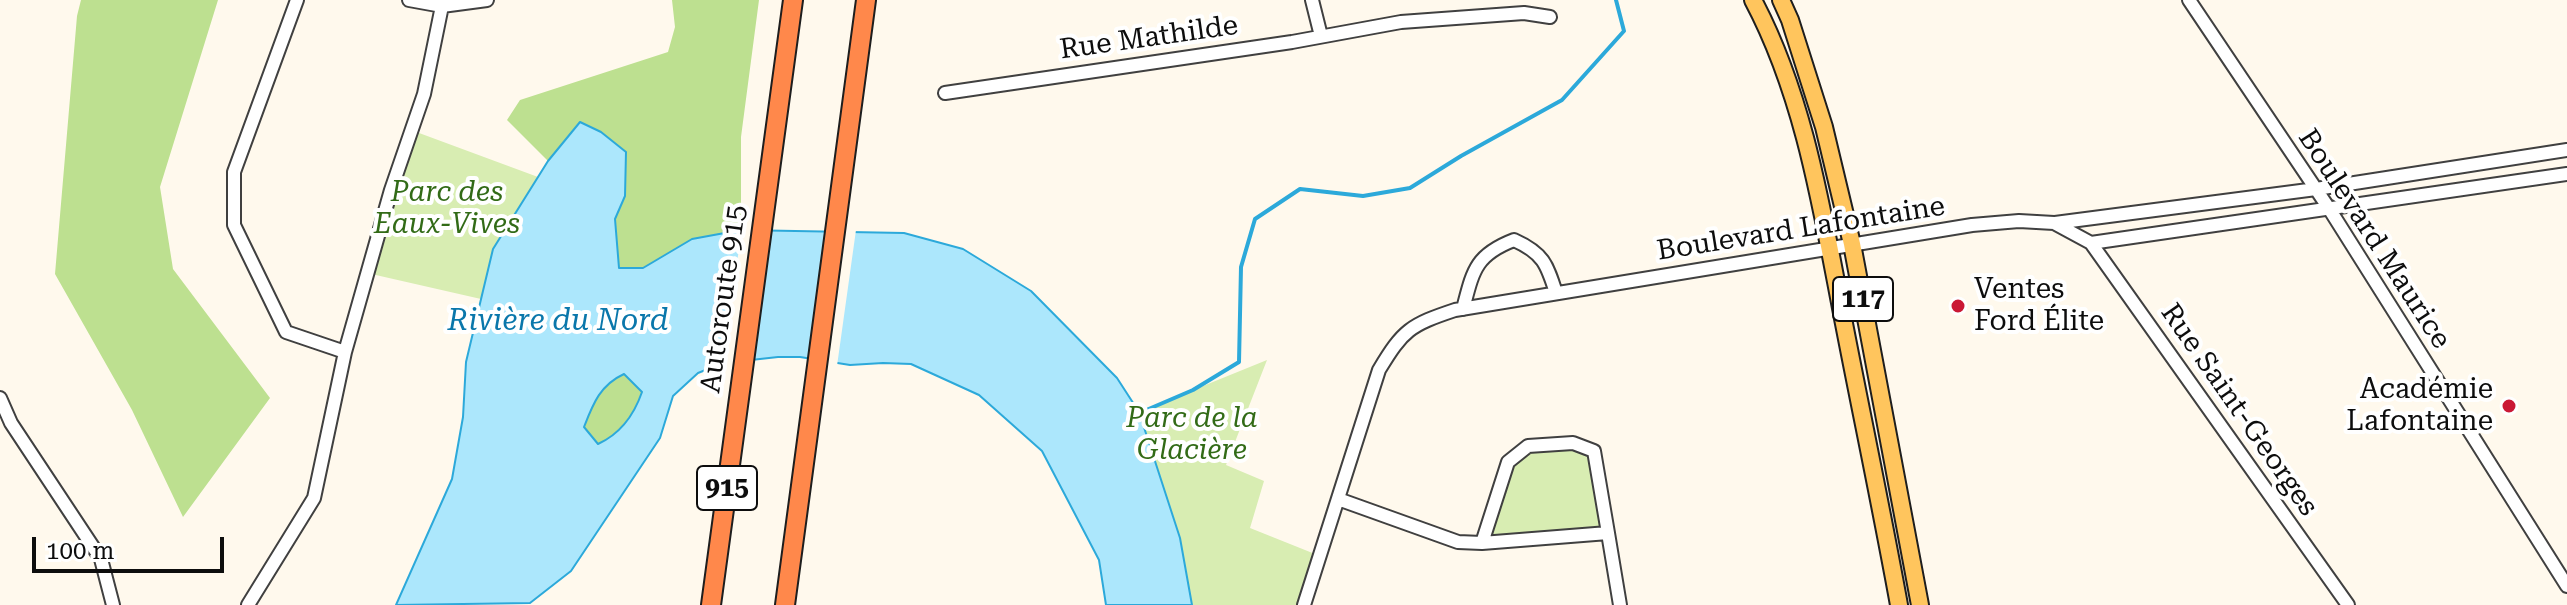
<!DOCTYPE html>
<html>
<head>
<meta charset="utf-8">
<style>
	body { margin:0 }
	#map { position:relative; width:2567px; height:605px; overflow:hidden; background:#fff9ed; font-family:"Roboto Serif",serif }
	canvas { display:block }
	.scale { position:absolute; left:32px; top:537px; width:192px; height:36px; box-sizing:border-box; border:4px solid #0d0d0d; border-top:0; padding-left:10px; font-size:24px; line-height:28px; white-space:nowrap; color:#0d0d0d; -webkit-text-stroke:6px #fff; paint-order:stroke }
</style>
</head>
<body>
<div id="map">
<canvas width="2567" height="605"></canvas>
<div class="scale">100 m</div>
</div>
<script>
const c = document.querySelector('canvas').getContext('2d');
c.lineJoin = 'round';
function paint(path, color) { c.fillStyle = color; c.fill(path, 'evenodd'); }
function strokePath(path, color, width, dash) { c.strokeStyle = color; c.lineWidth = width; c.lineCap = dash ? 'butt' : 'round'; c.setLineDash(dash || []); c.stroke(path); }
function drawText(font, color, halo, rows, align = 'center') {
  c.font = font + ' "Roboto Serif",serif'; c.lineWidth = 8; c.setLineDash([]); c.textBaseline = 'middle'; c.strokeStyle = halo; c.fillStyle = color; for (const [text, x, y, turn = 0] of rows) {
    c.save(); c.translate(x, y); c.rotate((+turn || 0) * Math.PI / 180); c.textAlign = isNaN(turn) ? turn : align; if (halo) c.strokeText(text, 0, 0); c.fillText(text, 0, 0); c.restore();
  }
}
const green = new Path2D(`
	M411,130L538,177L493,249L481,299L367,273Z
	M1267,360L1226,465L1264,481L1250,528L1320,556L1304,605H1192L1180,538L1139,412Z
	M1573,443L1594,451L1608,533L1482,543L1508,462L1528,446Z`);
const forest = new Path2D(`
	M81,0H218L160,187L173,269L270,398L183,517L132,410L55,274L77,16Z
	M672,0H759L741,137V230L692,239L643,268H619L615,219L625,196L580,122L548,161L507,120L520,100L668,52L675,27Z
	M624,374L642,392C634,415 620,432 598,445L584,428C593,404 600,385 624,374Z`);
const water = new Path2D(`
	M580,122L601,132L626,152L625,196L615,219L619,268H643L692,239L741,230L904,233L963,249L1031,291L1117,378L1139,412L1180,538L1192,605H1106L1099,560L1042,451L979,395L911,364L883,363L850,365L800,357H778L724,363L713,367L698,373L673,396L660,438L571,571L530,603L396,605L452,479L463,417L466,362L493,249L548,161ZM624,374L642,392C634,415 620,434 598,444L584,427C593,404 600,385 624,374Z`);
const pier = new Path2D(`
	M742,226L772,227L754,364L723,367Z
	M826,228L856,230L837,366L808,362Z`);
const stream = new Path2D(`
	M1137,414L1193,390L1239,362L1241,267L1255,219L1300,189L1363,196L1410,188L1461,156L1562,100L1624,31L1616,0`);
const minor = new Path2D(`
	M297,0L234,172V225L286,332L345,352
	M409,0L442,6L487,0
	M1312,0L1321,36
	M2189,0L2330,210L2567,586
	M945,93L1292,42L1401,22L1524,13L1550,17
	M2055,223L2316,189L2567,150
	M2091,243L2348,605
	M1463,309C1473,271 1475,255 1514,240C1543,253 1547,264 1556,293
	M0,398L11,423L101,559L113,605
	M1338,499L1458,542L1482,543L1608,533L1620,605
	M1482,543L1508,462L1528,446L1573,443L1594,451L1608,533
	M248,605L314,498L345,352L391,190L424,94L442,6L441,0
	M1304,605L1379,370C1403,330 1410,325 1455,310L1972,225L2019,221L2054,223L2091,243L2567,174`);
const major = new Path2D(`
	M1753,0C1803,94 1821,204 1841,308C1860,407 1881,506 1899,605
	M1781,0L1790,20L1824,127L1852,244L1920,605`);
const highway = new Path2D(`
	M711,605L793,0
	M785,605L866,0`);
const markers = [
	[1958,306,8,"#ca1835"],
	[2509,406,8,"#ca1835"]
];
const shields = [
	[1863,299,60],
	[727,488,60]
];
const shieldNames = [
	["117",1863,299],
	["915",727,488]
];
const streetNames = [
	["Rue Mathilde",1149,38,-8],
	["Boulevard Lafontaine",1801,229,-9],
	["Boulevard Maurice",2374,239,57],
	["Autoroute 915",724,299,-82],
	["Rue Saint-Georges",2239,410,55]
];
const parkNames = [
	["Parc des",447,193],
	["Eaux-Vives",447,225],
	["Parc de la",1192,419],
	["Glacière",1192,451]
];
const poiNames = [
	["Ventes",1974,290],
	["Ford Élite",1974,322],
	["Académie",2493,390,"right"],
	["Lafontaine",2493,422,"right"]
];
const waterNames = [
	["Rivière du Nord",558,321]
];
paint(green, '#d8edb2');
paint(forest, '#bde090');
paint(water, '#ace7fc');
strokePath(water, '#2ca9da', 2);
paint(pier, '#fff9ed');
strokePath(stream, '#2ca9da', 4);
strokePath(minor, '#404040', 16);
strokePath(major, '#1e1e1e', 20);
strokePath(highway, '#1e1e1e', 22);
strokePath(minor, '#fff', 12);
strokePath(major, '#ffc55d', 16);
strokePath(highway, '#ff884b', 18);
for (const [x, y, r, color] of markers) { const dot = new Path2D(); dot.arc(x, y, r, 0, 2 * Math.PI); c.fillStyle = color; c.fill(dot); strokePath(dot, '#fff', 3); }
for (const [x, y, w] of shields) { const box = new Path2D(); box.roundRect(x - w / 2, y - 22, w, 44, 6); c.fillStyle = '#fff'; c.fill(box); strokePath(box, '#0d0d0d', 2); }
drawText('bold 26px', '#0d0d0d', null, shieldNames);
drawText('28px', '#0d0d0d', '#fff', streetNames);
drawText('italic 28px', '#326b17', '#fff', parkNames);
drawText('28px', '#0d0d0d', '#fff', poiNames, 'left');
drawText('italic 30px', '#0a77ab', '#fff', waterNames);
</script>
</body>
</html>
